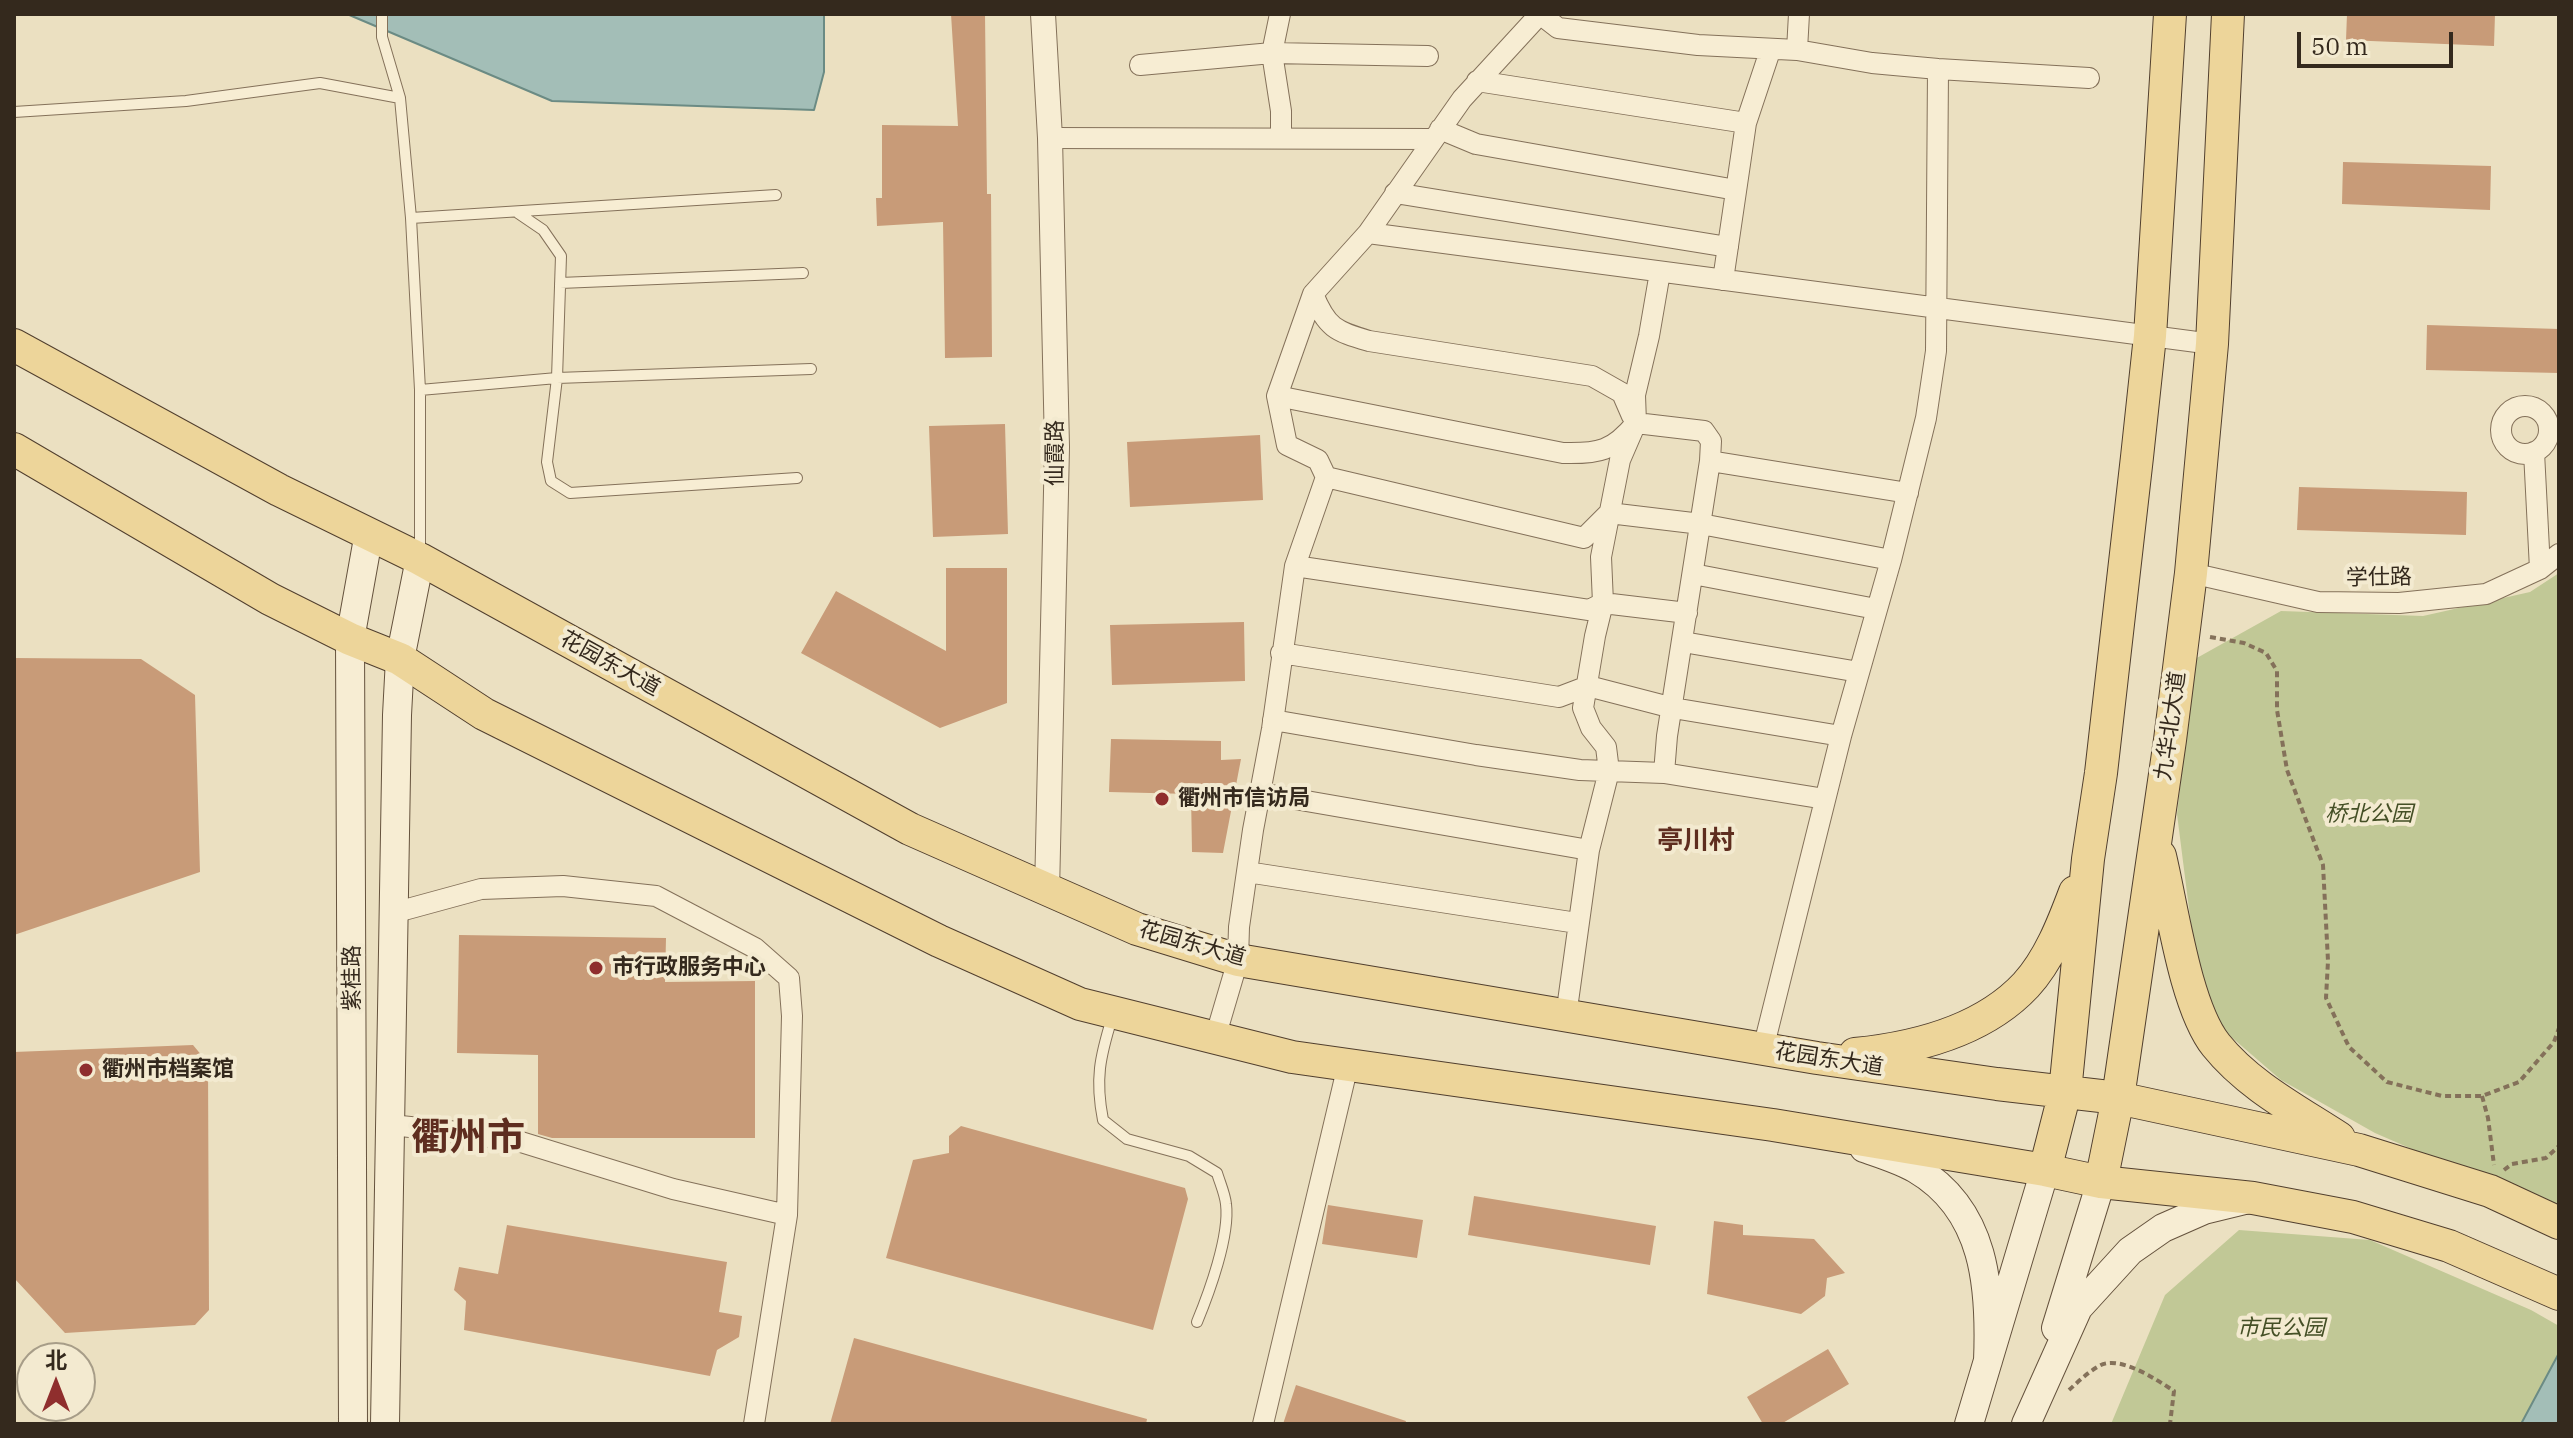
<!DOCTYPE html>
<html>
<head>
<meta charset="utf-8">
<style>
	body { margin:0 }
	#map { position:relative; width:2573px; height:1438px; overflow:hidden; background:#ebe0c1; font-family:"IBM Plex Serif","Noto Sans SC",serif }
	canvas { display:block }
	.frame { position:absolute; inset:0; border:16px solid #34291d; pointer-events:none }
	.north { position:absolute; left:16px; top:1342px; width:80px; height:80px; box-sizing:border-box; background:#f3ead0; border:2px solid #a79d88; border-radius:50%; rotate:0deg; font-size:22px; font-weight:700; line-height:32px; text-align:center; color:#34291d }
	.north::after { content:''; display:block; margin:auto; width:28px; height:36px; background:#8f2e2d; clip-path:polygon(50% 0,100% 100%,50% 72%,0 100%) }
	.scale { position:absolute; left:2297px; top:32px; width:156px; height:36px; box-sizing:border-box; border:4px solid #34291d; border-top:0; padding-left:10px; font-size:24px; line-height:28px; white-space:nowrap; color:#34291d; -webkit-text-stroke:6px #f3ead0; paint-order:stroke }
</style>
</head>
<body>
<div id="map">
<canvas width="2573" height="1438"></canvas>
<div class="frame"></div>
<div class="north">北</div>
<div class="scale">50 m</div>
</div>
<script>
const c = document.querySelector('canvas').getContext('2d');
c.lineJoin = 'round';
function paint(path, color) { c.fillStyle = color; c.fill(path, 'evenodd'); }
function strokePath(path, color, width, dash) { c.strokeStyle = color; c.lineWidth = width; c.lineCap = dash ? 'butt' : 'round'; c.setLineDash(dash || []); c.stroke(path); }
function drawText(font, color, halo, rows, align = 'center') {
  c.font = font + ' "IBM Plex Serif","Noto Sans SC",serif'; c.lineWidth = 8; c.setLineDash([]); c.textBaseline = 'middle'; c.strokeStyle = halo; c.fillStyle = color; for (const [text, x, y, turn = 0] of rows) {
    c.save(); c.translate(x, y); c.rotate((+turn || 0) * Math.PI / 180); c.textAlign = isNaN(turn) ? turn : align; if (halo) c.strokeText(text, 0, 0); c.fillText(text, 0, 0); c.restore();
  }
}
const green = new Path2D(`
	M2559,573V1213L2375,1133L2281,1080L2222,1029L2196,964L2177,814L2195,659L2281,611L2423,616L2530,592Z
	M2239,1230L2370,1240L2531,1310L2559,1326V1364L2526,1424H2111L2165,1295Z`);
const water = new Path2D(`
	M347,14H824V72L814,110L552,101Z
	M2559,1353V1424H2521Z`);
const building = new Path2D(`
	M951,14H985L987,194H991L992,357L945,358L943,222L877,226L876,198H882V125L958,126Z
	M2347,14H2495L2494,46L2346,40Z
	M2343,162L2491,166L2490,210L2342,204Z
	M2427,325L2559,329V373L2426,370Z
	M1005,424L1008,534L933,537L929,426Z
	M1260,435L1263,500L1130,507L1127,442Z
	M2299,487L2467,492L2466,535L2297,530Z
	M946,568H1007V703L940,728L801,653L836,591L946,651Z
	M1244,622L1245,681L1112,685L1110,625Z
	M14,658L141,659L195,695L200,872L14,935Z
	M1111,739L1221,741V760L1241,759L1223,853L1192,852L1191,794L1109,792Z
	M459,935L666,938L665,982L755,981V1138H552L538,1134V1055L457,1053Z
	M193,1045L208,1063L209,1310L195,1325L65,1333L14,1278V1052Z
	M961,1126L1185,1188L1188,1199L1153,1330L886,1258L913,1160L949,1153V1136Z
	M1474,1196L1656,1226L1650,1265L1468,1235Z
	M1328,1205L1423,1220L1417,1258L1322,1244Z
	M1714,1221L1743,1225V1235L1814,1239L1845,1273L1827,1278L1825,1296L1801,1314L1707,1294Z
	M507,1225L727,1262L719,1312L742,1316L739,1337L717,1350L710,1376L464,1330L466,1301L454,1290L459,1267L498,1274Z
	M854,1338L1147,1419L1146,1424H830Z
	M1828,1349L1849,1384L1781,1424H1763L1747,1397Z
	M1296,1385L1406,1421L1405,1424H1283Z`);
const path = new Path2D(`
	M2210,637L2244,643L2266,653L2277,671V710L2287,770L2323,865L2328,961L2326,998L2349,1047L2387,1082L2442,1096H2482L2519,1082L2554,1042L2559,1028
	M2482,1096L2488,1118L2494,1165
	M2504,1170L2512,1164L2546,1158L2559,1146
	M2069,1390C2078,1382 2088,1372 2099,1366C2119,1354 2157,1380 2174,1391L2170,1424`);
const service = new Path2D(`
	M382,14V37L400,98L411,218L420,390V553
	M14,112L186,101L320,83L400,98
	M518,213L543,230L561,256L557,378L547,462L551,481L570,493L797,478
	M411,218L776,195
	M560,283L803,273
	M420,390L557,378L811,369
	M1112,1018C1100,1057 1095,1079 1103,1120L1127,1139L1189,1156L1217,1173C1220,1183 1225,1194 1226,1204C1230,1236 1209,1293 1197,1322`);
const minor = new Path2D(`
	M1280,14L1272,53L1281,111V138
	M1540,14L1558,28L1698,45L1797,50L1872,63L1938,69L2089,78
	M1797,50L1799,14
	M1140,65L1272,53L1428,56
	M1477,81L1746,123
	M1440,129L1476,144L1736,190
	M1050,138L1432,139
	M1395,193L1728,247
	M1368,233L2212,344
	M1723,280L1746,123L1770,51
	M1313,294C1327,328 1335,331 1369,341L1592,376L1622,393L1632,416
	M1277,396L1563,453C1599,454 1613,451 1636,423L1704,431L1711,441L1710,461L1667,736L1664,773
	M2501 430a24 24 0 1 1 48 0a24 24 0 1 1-48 0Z
	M2534,452L2540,569
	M1710,461L1908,493
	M1326,477L1584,538L1609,513L1701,524L1891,560
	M1295,566L1589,610L1603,603L1687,613
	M2191,573L2318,602L2399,603L2486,594L2540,569L2559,554
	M1693,574L1876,609
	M1683,642L1859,672
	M1281,653L1559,697L1588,686L1673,708L1841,736
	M1273,720L1476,755L1580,770L1664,773L1825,799
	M1260,793L1589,850
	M1247,872L1577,923
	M393,913L481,889L563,886L656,896L755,948L789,978L792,1016L787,1215L754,1424
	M1566,1016L1589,850L1609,771L1606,747L1591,728L1583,708L1595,636L1603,603L1601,557L1620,460L1636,423L1635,395L1649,336L1660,272
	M1215,1038L1238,960L1239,927L1253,830L1272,729L1295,566L1326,477L1318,460L1287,445L1277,396L1313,294L1368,233L1462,99L1540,14
	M1763,1049L1841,736L1891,560L1926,418L1936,351L1938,69
	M391,1125L458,1132L521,1142L673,1189L787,1215
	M1263,1424L1348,1065`);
const tertiary = new Path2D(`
	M1043,14L1050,138L1057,447L1047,892`);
const secondary = new Path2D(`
	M1864,1148C1881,1154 1901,1160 1916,1169C1986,1210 1991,1288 1988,1361
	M2056,1328L2101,1182
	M353,1424L350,639L369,533
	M385,1424L397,715L400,659L420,559
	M1969,1424L2045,1170
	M2026,1424L2078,1308L2130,1251L2163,1228L2204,1210L2245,1200`);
const primary = new Path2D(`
	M14,345L279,490L420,559L910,829L1137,929L1238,960L1817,1058L1997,1084L2118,1098L2359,1150L2490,1191L2559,1223
	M14,449L270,599L350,639L400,659L484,714L939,941L1080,1004L1292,1057L1773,1125L2045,1170L2101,1182L2253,1198L2353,1217L2449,1246L2559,1294
	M2160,856C2172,906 2185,1006 2216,1045C2248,1085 2296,1110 2339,1138
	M1855,1054C1915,1048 1983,1031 2026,985C2049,960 2063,924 2075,892
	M2045,1170L2065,1092L2088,859L2101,773L2137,457L2150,336L2170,14
	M2101,1182L2118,1098L2170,740L2191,573L2212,344L2228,14`);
const markers = [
	[1162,799,8,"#8f2e2d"],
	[596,968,8,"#8f2e2d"],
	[86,1070,8,"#8f2e2d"]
];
const streetNames = [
	["仙霞路",1056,453,-90],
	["学仕路",2379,578,-1],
	["花园东大道",610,664,29],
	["九华北大道",2171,726,-82],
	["花园东大道",1192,944,16],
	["紫桂路",353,978,-90],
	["花园东大道",1829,1060,9]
];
const poiNames = [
	["衢州市信访局",1178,799],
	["市行政服务中心",612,968],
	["衢州市档案馆",102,1070]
];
const parkNames = [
	["桥北公园",2369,815],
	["市民公园",2281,1329]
];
const quarterNames = [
	["亭川村",1696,841]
];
const townNames = [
	["衢州市",468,1139]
];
paint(green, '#c1c896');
paint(water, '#a3beb7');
strokePath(water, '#6b8b84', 2);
paint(building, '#c89b78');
strokePath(service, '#84715a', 12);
strokePath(minor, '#84715a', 22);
strokePath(tertiary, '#84715a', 26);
strokePath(secondary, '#65523d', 30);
strokePath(primary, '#513f2e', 34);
strokePath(path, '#84715a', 4, [6, 4]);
strokePath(service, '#f7edd3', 10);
strokePath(minor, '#f7edd3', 20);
strokePath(tertiary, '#f7edd3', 24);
strokePath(secondary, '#f7edd3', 28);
strokePath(primary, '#edd59a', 32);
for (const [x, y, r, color] of markers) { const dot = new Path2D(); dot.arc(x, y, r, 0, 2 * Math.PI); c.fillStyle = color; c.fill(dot); strokePath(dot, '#f3ead0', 3); }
drawText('22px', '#34291d', '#f3ead0', streetNames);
drawText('bold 22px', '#34291d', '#f3ead0', poiNames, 'left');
drawText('italic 22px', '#444f25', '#f3ead0', parkNames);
drawText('bold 26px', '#5e2d1f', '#f3ead0', quarterNames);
drawText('bold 38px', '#5e2d1f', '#f3ead0', townNames);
</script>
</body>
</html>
